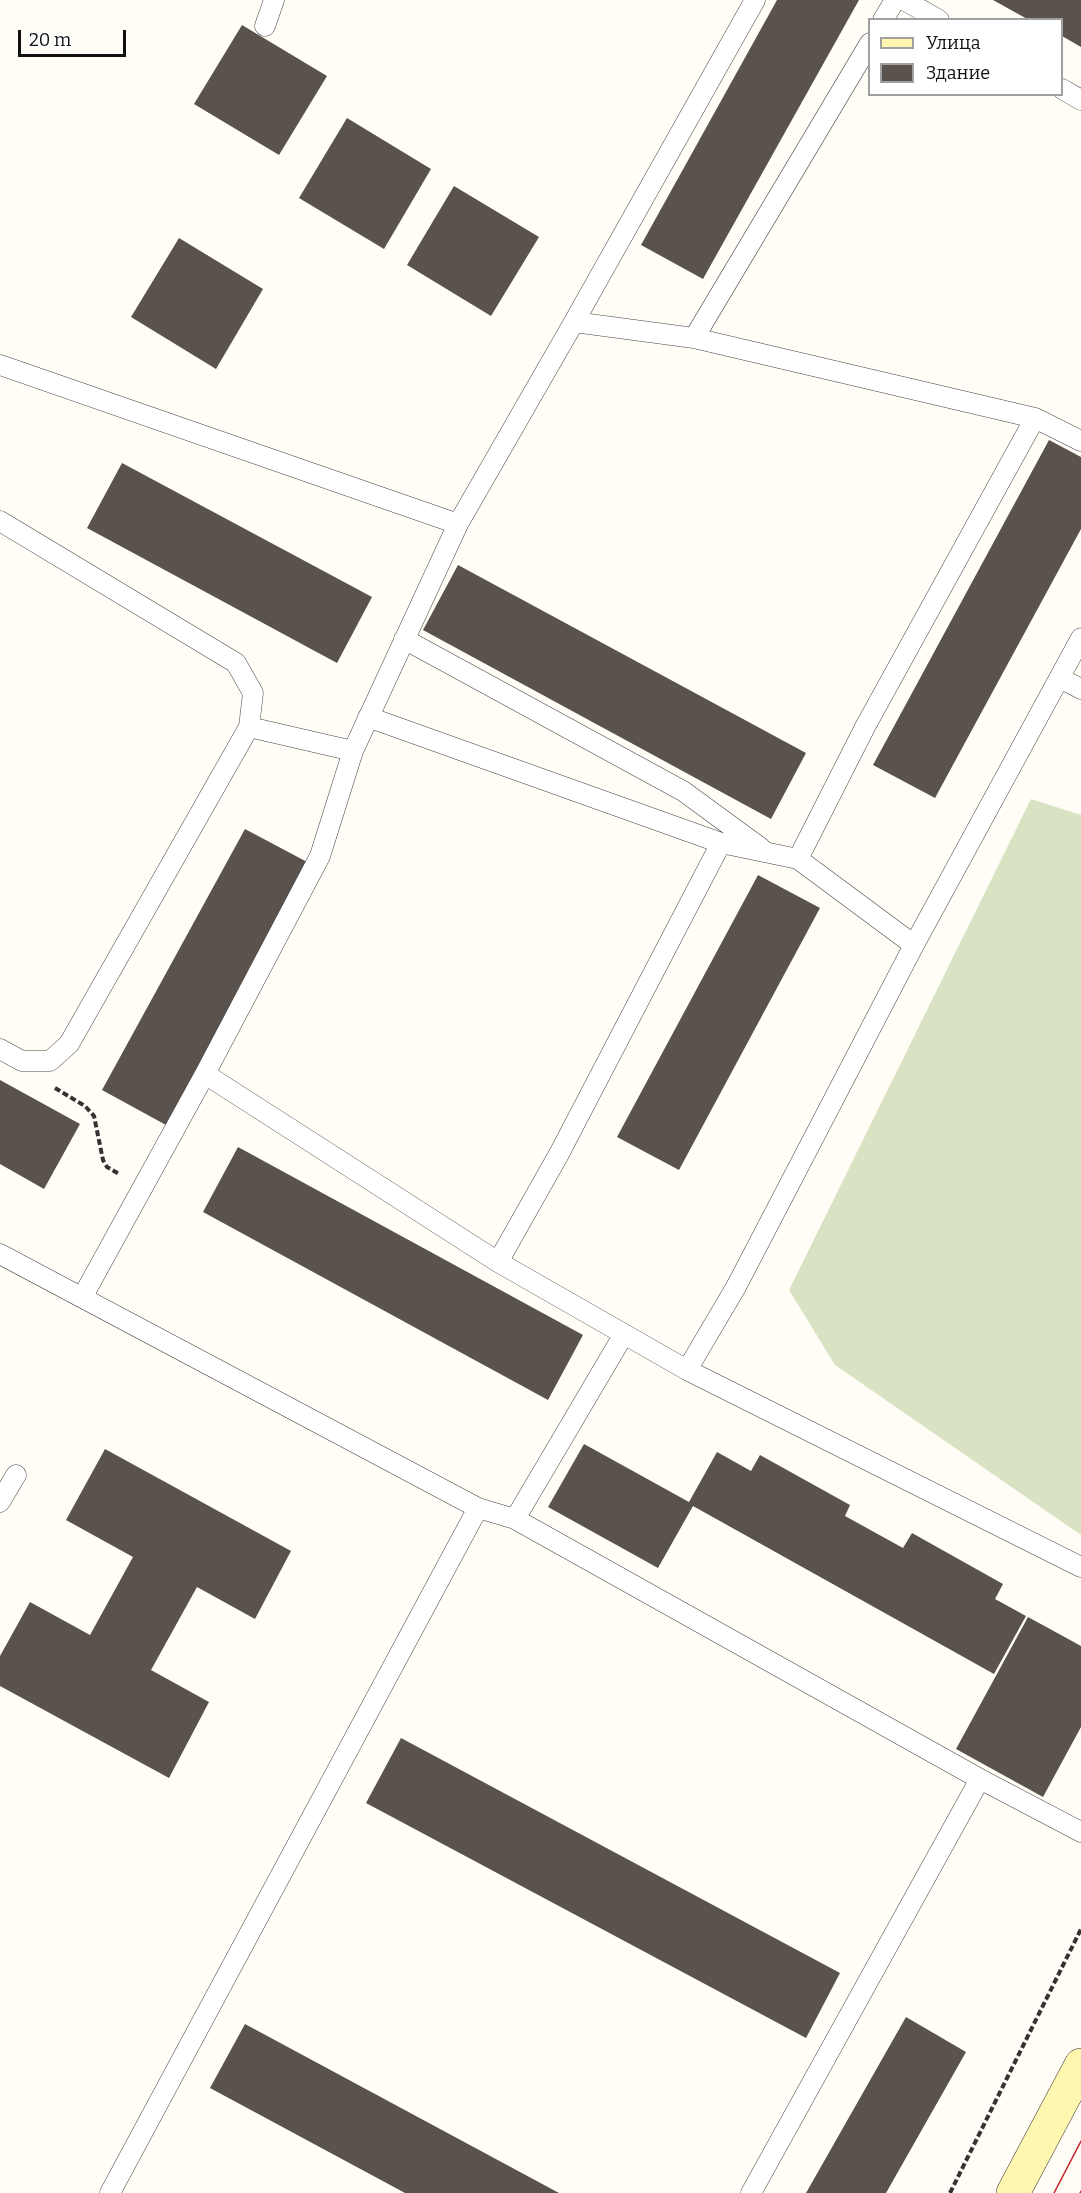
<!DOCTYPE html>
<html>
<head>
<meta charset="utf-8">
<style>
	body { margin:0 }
	#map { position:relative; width:1081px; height:2193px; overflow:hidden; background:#fffdf5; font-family:Bitter,serif }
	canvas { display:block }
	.legend { position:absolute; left:868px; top:18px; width:195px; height:78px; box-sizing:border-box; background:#fff; border:2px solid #a0a0a0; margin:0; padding:8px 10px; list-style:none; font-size:18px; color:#111 }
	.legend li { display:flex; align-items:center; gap:12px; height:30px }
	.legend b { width:30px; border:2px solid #a0a0a0 }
	.scale { position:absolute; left:18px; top:30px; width:108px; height:27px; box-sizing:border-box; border:3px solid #111; border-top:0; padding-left:8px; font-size:18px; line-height:21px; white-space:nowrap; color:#111; -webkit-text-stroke:4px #fff; paint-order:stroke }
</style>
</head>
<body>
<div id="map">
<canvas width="1081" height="2193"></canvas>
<ul class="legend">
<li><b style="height:8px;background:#fff6b0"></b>Улица</li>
<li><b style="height:16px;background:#5a524d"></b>Здание</li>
</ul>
<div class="scale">20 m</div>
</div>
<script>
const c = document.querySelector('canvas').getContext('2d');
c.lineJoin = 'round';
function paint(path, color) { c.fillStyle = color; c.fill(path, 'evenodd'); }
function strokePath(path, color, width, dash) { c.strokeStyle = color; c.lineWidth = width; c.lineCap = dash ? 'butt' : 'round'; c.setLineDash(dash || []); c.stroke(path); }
const cemetery = new Path2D(`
	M1031,799L1081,815V1535L835,1365L789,1290Z`);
const building = new Path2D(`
	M777,0H859L703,279L641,245Z
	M993,0H1081V47L1062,36V20H1029Z
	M242,25L327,76L279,155L194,104Z
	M347,118L431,169L384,249L299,198Z
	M454,186L539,237L491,316L407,265Z
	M179,238L263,289L216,369L131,317Z
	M1049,440L1081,457V529L935,798L873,765Z
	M122,463L372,597L337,663L87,528Z
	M458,565L806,753L771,819L423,630Z
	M245,829L309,863L166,1125L102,1090Z
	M758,875L820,908L679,1170L617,1137Z
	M0,1080L80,1124L44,1189L0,1164Z
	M238,1147L583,1335L548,1400L203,1212Z
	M584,1444L689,1502L717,1452L751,1471L760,1455L850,1505L845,1516L903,1548L912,1533L1003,1584L995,1599L1026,1616L994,1674L693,1506L658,1568L548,1507Z
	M105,1449L291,1551L255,1619L197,1587L151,1670L209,1702L169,1778L0,1686V1656L30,1602L90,1635L133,1557L66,1520Z
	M1028,1617L1081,1646V1727L1043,1797L956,1749Z
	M401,1738L840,1973L806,2038L366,1803Z
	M906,2017L966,2052L886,2193H806Z
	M245,2024L559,2193H405L210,2088Z`);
const path = new Path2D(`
	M55,1088L85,1106L94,1116L103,1160L107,1167L119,1174
	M950,2193L1081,1929`);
const lane = new Path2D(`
	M904,0L939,20
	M883,20L895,0
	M265,26L274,0
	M1062,89L1081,100
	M574,322L755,0
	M694,338L1035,418L1081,441
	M0,365L458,524
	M0,521L236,663L253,693L249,727L69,1044L50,1061H22L0,1049
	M404,639L683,791L761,848
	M1060,678L1081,689
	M368,717L721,843L798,859L914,945
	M249,727L353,751
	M798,859L865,727L1035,418
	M205,1074L498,1262L559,1154L721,843
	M0,1254L478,1508L515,1519L980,1779L1081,1832
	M498,1262L687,1370L1081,1567
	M83,1296L205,1074L320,856L353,751L458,524L574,322L694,338L870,43
	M687,1370L736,1287L914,945L1081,638
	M0,1502L16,1475
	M515,1519L624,1334
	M110,2193L478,1508
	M751,2193L980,1779`);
const secondary = new Path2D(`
	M1013,2193L1081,2065`);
const tram = new Path2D(`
	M1054,2193L1081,2141
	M1080,2193L1081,2191`);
paint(cemetery, '#d9e3c4');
paint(building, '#5a524d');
strokePath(lane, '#444', 21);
strokePath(secondary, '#333', 34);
strokePath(path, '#333', 4, [6, 3]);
strokePath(lane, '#fff', 20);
strokePath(secondary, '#fff6b0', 33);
strokePath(tram, '#c4262e', 1.5);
</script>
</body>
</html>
